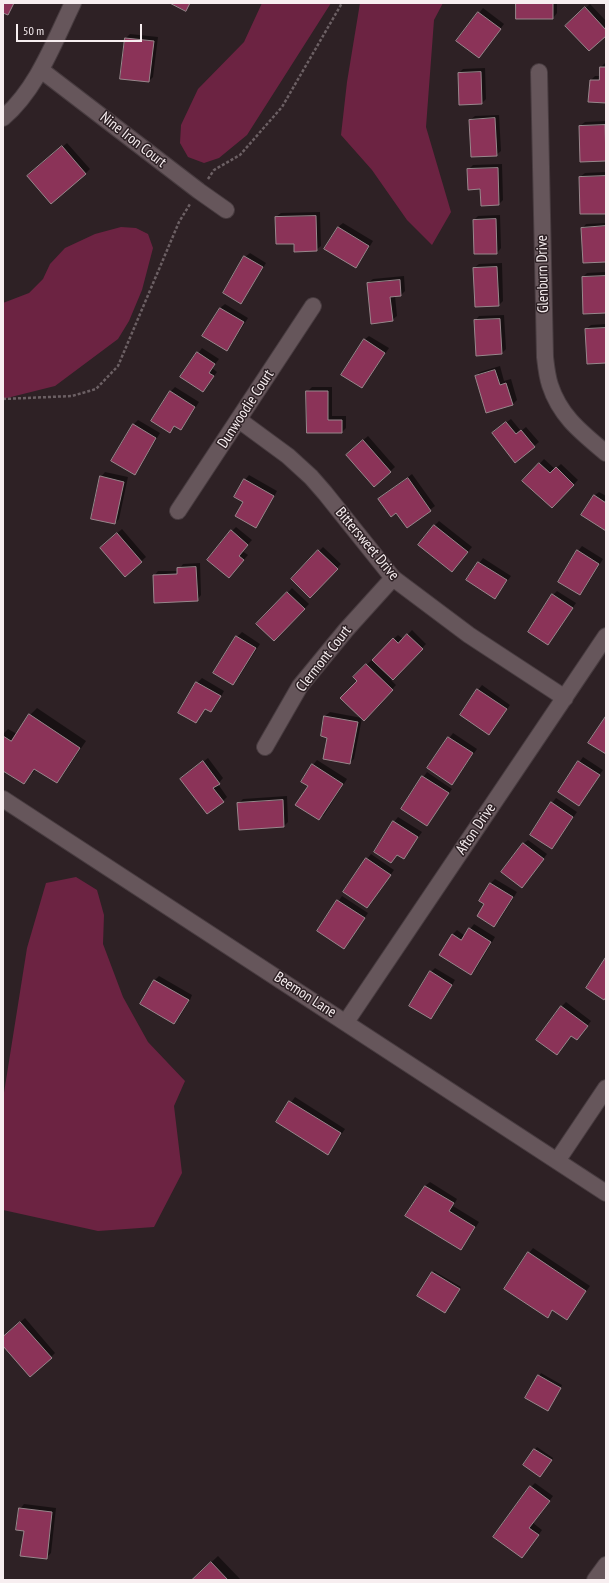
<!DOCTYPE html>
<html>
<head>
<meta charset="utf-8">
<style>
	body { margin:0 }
	#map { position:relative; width:609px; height:1583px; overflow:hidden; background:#2e2125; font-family:"PT Sans Narrow",sans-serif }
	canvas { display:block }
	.frame { position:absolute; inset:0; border:4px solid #f7eef0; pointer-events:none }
	.scale { position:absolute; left:16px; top:24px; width:126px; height:18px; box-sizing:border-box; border:2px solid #f7eef0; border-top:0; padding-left:5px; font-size:12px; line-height:14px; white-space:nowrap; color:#f7eef0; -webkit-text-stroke:3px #2e2125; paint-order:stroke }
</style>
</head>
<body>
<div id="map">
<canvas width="609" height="1583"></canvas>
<div class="frame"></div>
<div class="scale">50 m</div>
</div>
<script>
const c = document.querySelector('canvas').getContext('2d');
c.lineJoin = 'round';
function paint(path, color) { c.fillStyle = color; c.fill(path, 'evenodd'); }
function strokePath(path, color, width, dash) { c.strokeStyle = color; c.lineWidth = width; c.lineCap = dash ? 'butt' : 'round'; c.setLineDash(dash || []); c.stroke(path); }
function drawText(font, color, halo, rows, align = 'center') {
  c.font = font + ' "PT Sans Narrow",sans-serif'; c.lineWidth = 3; c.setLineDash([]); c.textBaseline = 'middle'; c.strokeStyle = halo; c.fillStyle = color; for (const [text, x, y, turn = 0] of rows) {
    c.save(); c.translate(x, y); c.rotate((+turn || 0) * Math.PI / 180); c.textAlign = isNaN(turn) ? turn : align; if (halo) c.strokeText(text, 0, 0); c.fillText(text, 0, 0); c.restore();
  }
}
const green = new Path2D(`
	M262,3H331L247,135L219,158L204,163L188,157L180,143L181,125L198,89L244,42Z
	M360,3H443L434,20L426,127L451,212L432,245L407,220L372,170L341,135L347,82Z
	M121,227L136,228L148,234L153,248L142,290L129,321L118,339L55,386L3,399V303L29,293L43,279L50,264L65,248L95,234Z
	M76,877L97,890L104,915L103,944L123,997L148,1042L185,1081L174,1106L182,1173L154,1227L98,1231L3,1210V1099L27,948L46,883Z`);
const shadow = new Path2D(`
	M3,3H15L7,14L3,12Z
	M517,3H557V13L553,18H517Z
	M590,4L606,21V34L566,26Z
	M483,8L504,24L483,52L457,41Z
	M130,34L158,37L153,77L149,81L126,38Z
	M605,63H606V102L591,80L595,76H600L601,67Z
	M485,68L486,99L482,103L460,104L459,73L463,69Z
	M499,115L501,151L496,155L470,120L475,116Z
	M606,121V160L580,126L585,122Z
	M67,143L90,169L85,174L33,172Z
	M502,164L503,200L499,204L481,188L468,170L473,165Z
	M606,172V213L580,177L585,173Z
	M320,212L321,246L316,250L295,243L276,217L281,213Z
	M500,215L501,248L497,253L474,220L478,216Z
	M343,223L373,241L360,262L356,267L338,227Z
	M606,223V261L582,229L586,224Z
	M250,253L266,263L245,298L241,302L245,257Z
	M502,263L503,301L499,305L474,268L479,264Z
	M606,272V312L583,277L587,273Z
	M404,276L405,291L401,295L395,296L397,316L392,320L368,283L373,279Z
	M225,304L248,318L231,345L227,350L204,336L220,308Z
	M504,315L506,349L502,353L477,355L475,321L479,316Z
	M606,324V362L586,329L591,325Z
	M369,336L389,348L366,382L362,387L364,340Z
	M202,348L219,359L212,368L217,372L203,391L181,377Z
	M500,366L504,381L511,379L517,400L513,404L476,376L480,372Z
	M175,387L199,402L185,424L181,429L176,421L172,428H174L170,431V392Z
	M312,387H332V416H346V428L342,432H308L307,392Z
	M511,419L521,431L526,427L539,442L534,446L497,429Z
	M138,420L160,433L139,469L134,473L113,460L134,424Z
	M368,436L395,467L374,486L351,451Z
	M544,459L555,469L561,464L578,480L552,507L524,481Z
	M105,472L128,477L119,519L115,523L101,477Z
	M412,474L435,506L407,527L397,512L380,499Z
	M249,475L277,491L260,522L256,526L245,501V480Z
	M599,492L606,496V530L594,496Z
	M439,521L472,547L452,571L434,526Z
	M236,527L252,540L242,551L248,555L233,572L232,531Z
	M122,529L146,557L125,576L105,544Z
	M582,546L603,559L584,590L580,594L578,551Z
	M323,547L341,564L310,596L292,579Z
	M483,558L511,576L495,598L467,580Z
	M200,563L201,595L197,600L154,576L158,571H178L183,564Z
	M292,588L309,604L274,640L258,624Z
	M557,591L576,603L548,644L553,595Z
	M412,630L426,644L391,680L396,685L364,719L358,681L354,677L398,635L403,639Z
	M242,632L260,644L237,680L232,684L214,672L237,637Z
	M202,678L224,691L215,707L211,711L206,708L196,722L180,713L197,683Z
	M482,685L510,705L493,729L478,690Z
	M37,708L86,741L63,775L56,782L36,769L24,783L3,769V734L8,729L17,734L30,715Z
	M330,712L362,718L354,759L349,763L328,737L325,716Z
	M453,733L477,749L452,784L428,768Z
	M583,757L603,770L579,804L559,792Z
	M208,758L223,778L218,784L227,797L223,801L181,779Z
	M317,760L347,779L324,815L319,819L309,786L313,765Z
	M427,772L452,789L427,825L402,808Z
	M287,796L288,822L284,826L238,804L243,799Z
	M556,798L577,812L552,848V803Z
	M398,817L422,832L403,858L398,854L391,862L394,822Z
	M528,840L547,854L526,882L523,844Z
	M371,854L394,870L367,907V859Z
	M495,879L517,892L499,921L494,925L485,904L480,901L491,883Z
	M342,896L368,913L344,948L318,931Z
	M474,924L495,937L476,969L471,974L452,935L457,930L465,936Z
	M435,968L455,980L435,1014L430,1018L431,972Z
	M159,976L192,995L190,1000L155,980Z
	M154,982L189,1001L179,1018L174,1023Z
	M566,1002L591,1021L577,1039L572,1035L557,1054L561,1007Z
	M295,1097L345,1129L328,1154L277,1122Z
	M430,1182L457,1199L453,1206L479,1222L465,1244L461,1249L425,1186Z
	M533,1248L590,1286L567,1318L553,1310L548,1317L529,1253Z
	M434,1271L461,1287L445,1312L432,1273Z
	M25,1318L55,1353L51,1357L3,1344V1338Z
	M541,1373L562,1385L550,1408L526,1398Z
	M537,1447L553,1458L542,1474L524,1465Z
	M535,1483L553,1496L533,1523L542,1530L526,1552L531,1487Z
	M24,1504L56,1508L51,1553L46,1558L25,1530L20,1509Z
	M218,1556L241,1580H193L197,1576Z`);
const building = new Path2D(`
	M3,3H14L8,15L3,13Z
	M170,3H190L186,11Z
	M516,3H553V19H516Z
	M585,7L606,30V36L589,51L565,26Z
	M478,12L501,29L479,58L456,41Z
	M125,38L154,41L149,82L120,79Z
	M600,67H606V103L588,102L590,80H599Z
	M481,72L482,104L459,105L458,73Z
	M495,118L497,156L471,157L469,120Z
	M605,125L606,161L580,162L579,126Z
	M62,146L86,174L51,204L27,176Z
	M498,168L499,205L481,206L480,189L468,190L467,169Z
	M606,176V214H580L579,177Z
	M316,216L317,251L294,252V244H276L275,217Z
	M496,219L497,254H474L473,220Z
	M606,226V262L583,263L581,228Z
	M338,227L369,246L356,268L324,249Z
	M244,256L263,267L241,304L223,293Z
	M497,267L499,306L475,307L473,268Z
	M606,276V313L583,314L582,277Z
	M400,280L401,296L390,297L393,321L371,324L367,283Z
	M220,308L244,322L227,351L202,336Z
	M500,319L502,354L476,356L474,320Z
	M606,328V363L587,364L585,329Z
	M364,339L385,353L362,388L341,375Z
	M197,352L215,364L209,373L214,376L203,392L180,377Z
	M495,370L500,385L506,383L513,405L486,413L475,376Z
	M170,391L195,407L181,430L174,426L170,433L151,421Z
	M306,391H328V420H342V433H307Z
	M506,422L516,434L521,430L535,447L515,463L492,433Z
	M133,424L156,438L135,475L111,461Z
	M363,440L391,472L374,487L346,455Z
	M539,463L550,473L556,467L574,485L552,508L522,481Z
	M100,476L124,482L115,524L91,519Z
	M408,478L431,511L407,528L396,513L391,517L378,499Z
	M244,479L274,496L256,528L235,516L243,502L234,497Z
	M594,495L606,503V531L581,515Z
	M434,525L468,552L452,572L418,545Z
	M231,530L248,545L239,556L244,560L229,578L207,560Z
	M117,533L142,562L125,577L100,548Z
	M318,550L338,569L310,598L291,579Z
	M577,550L599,564L580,595L558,582Z
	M478,562L507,580L495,599L466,580Z
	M196,567L198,601L154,603L153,575L177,574V568Z
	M287,592L305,609L274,641L256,624Z
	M552,594L573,608L548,645L528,632Z
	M407,634L423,649L393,680L372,660L393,638L398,643Z
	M236,636L256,648L233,685L213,673Z
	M366,664L393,690L364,721L340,698L357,681L353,677Z
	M196,682L221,696L211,712L205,709L196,723L178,713Z
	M477,689L507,709L489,735L460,715Z
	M29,714L80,748L57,783L34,769L24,784L3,771V736L11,741Z
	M324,716L358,722L350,764L323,759L327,738L321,736Z
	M606,716V754L588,743Z
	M448,737L473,753L452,785L427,768Z
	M203,761L220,784L213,788L224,802L207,814L180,779Z
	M578,761L600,775L579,806L558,792Z
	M312,764L343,784L319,820L295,805L308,786L301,782Z
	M422,776L449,793L427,826L401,809Z
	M283,800L284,827L239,830L237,803Z
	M551,802L573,817L552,849L530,835Z
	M393,821L418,837L404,859L397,855L391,863L374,852Z
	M523,843L544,859L522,888L501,872Z
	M366,858L391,875L367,908L343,892Z
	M490,883L513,897L494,927L477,916L484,904L479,901Z
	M337,900L365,918L344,949L317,931Z
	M469,928L491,942L471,975L439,955L452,934L461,940Z
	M606,957V997L604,1000L586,988Z
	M430,971L452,985L431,1019L409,1006Z
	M154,980L189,1000L174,1024L140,1004Z
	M561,1006L588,1026L577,1040L571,1036L557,1055L536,1040Z
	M289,1101L341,1133L328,1155L276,1122Z
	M425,1186L454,1203L449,1211L475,1227L461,1250L405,1216Z
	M528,1252L586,1291L567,1320L552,1310L548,1318L504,1289Z
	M432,1272L460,1289L445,1313L417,1296Z
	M20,1322L52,1358L30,1377L3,1346V1337Z
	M538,1375L561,1388L548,1411L525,1398Z
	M534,1449L552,1460L540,1477L523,1465Z
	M530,1486L550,1501L529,1528L539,1535L522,1558L493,1537Z
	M19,1508L52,1512L47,1559L20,1556L24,1531L16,1530Z
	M211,1562L228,1580H192Z`);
const path = new Path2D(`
	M208,179L214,170L240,155L282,107L342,3
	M3,399L72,396L96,389L118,366L179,222L190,204`);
const minor = new Path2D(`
	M41,70L199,191L226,210
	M539,72L545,357C546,366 547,376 550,385C560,416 581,432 606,453
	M3,118C37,89 54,42 73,3
	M239,420L288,456L311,477L325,493L393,578L469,635L565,698
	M178,511L313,306
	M265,747L300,686L346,630L393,578
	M3,799L606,1193
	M346,1022L606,636
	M557,1161L606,1088
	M595,1580L606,1565`);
const streetNames = [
	["Nine Iron Court",133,140,38],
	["Glenburn Drive",543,274,-91],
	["Dunwoodie Court",246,409,-57],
	["Bittersweet Drive",367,544,50],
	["Clermont Court",324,659,-52],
	["Afton Drive",476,829,-56],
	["Beemon Lane",305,995,33]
];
paint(green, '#6c2342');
paint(shadow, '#0007');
paint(building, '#8b3358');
strokePath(building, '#98878c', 1);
strokePath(minor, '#483c40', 18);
strokePath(path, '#6c6064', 2.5, [3, 2]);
strokePath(minor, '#66565b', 16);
drawText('15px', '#f7eef0', '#2e2125', streetNames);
</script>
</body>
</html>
